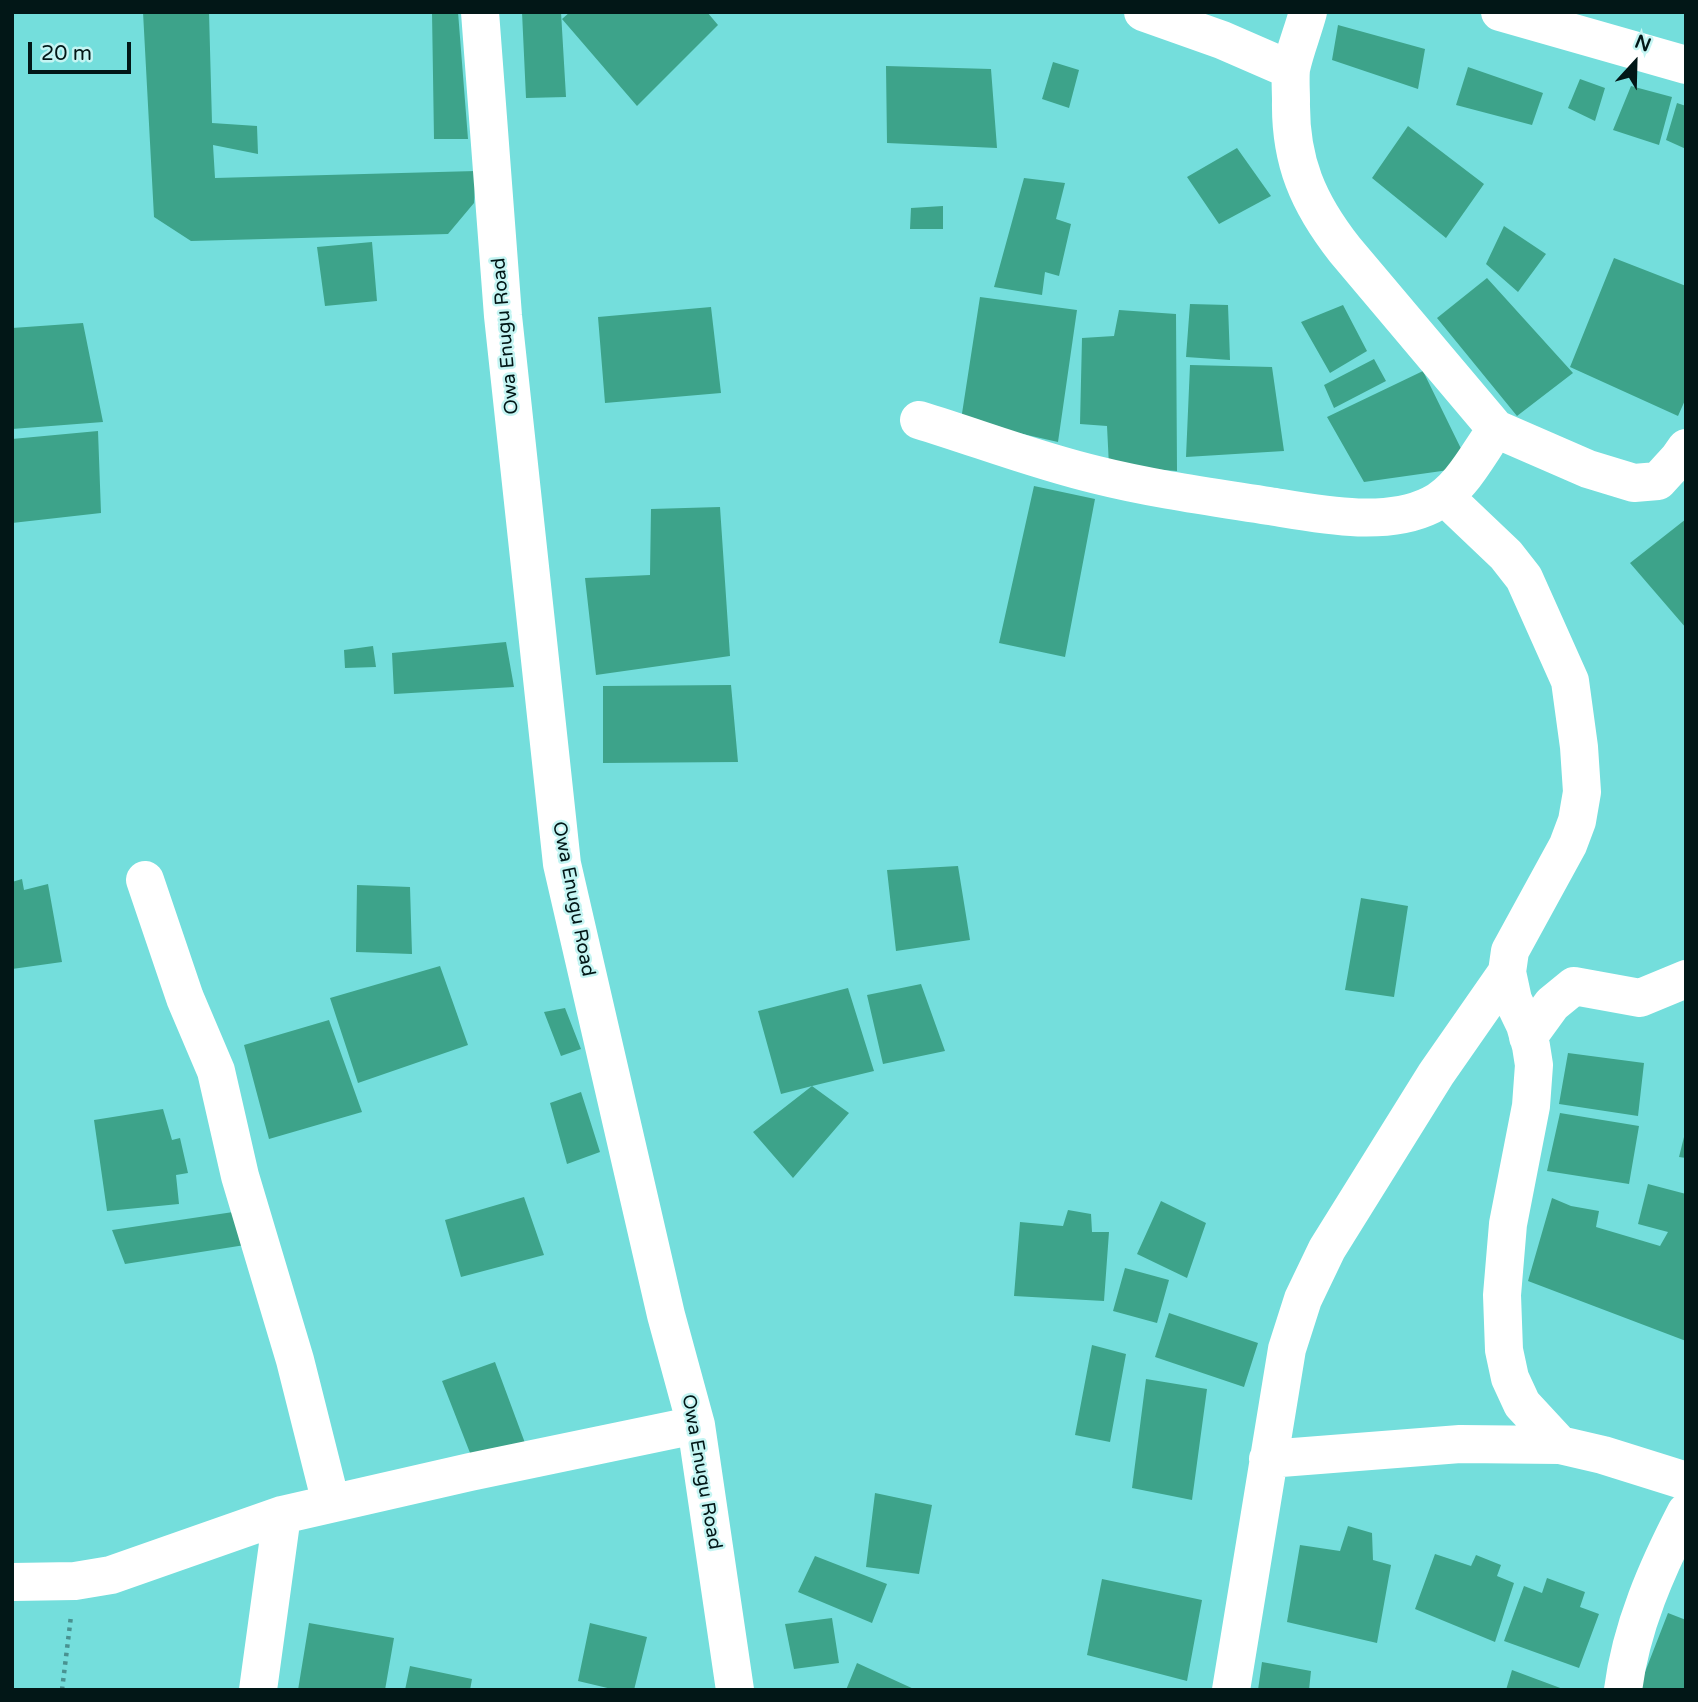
<!DOCTYPE html>
<html>
<head>
<meta charset="utf-8">
<style>
	body { margin:0 }
	#map { position:relative; width:1698px; height:1702px; overflow:hidden; background:#74dedc; font-family:"Varela Round",sans-serif }
	canvas { display:block }
	.frame { position:absolute; inset:0; border:14px solid #021717; pointer-events:none }
	.north { position:absolute; left:1600px; top:28px; width:70px; height:70px; -webkit-text-stroke:5px #c5f5f3; paint-order:stroke; rotate:22deg; font-size:19px; font-weight:700; line-height:28px; text-align:center; color:#021717 }
	.north::after { content:''; display:block; margin:auto; width:24px; height:32px; background:#021717; clip-path:polygon(50% 0,100% 100%,50% 72%,0 100%) }
	.scale { position:absolute; left:28px; top:42px; width:103px; height:32px; box-sizing:border-box; border:4px solid #021717; border-top:0; padding-left:9px; font-size:21px; line-height:24px; white-space:nowrap; color:#021717; -webkit-text-stroke:5px #c5f5f3; paint-order:stroke }
</style>
</head>
<body>
<div id="map">
<canvas width="1698" height="1702"></canvas>
<div class="frame"></div>
<div class="north">N</div>
<div class="scale">20 m</div>
</div>
<script>
const c = document.querySelector('canvas').getContext('2d');
c.lineJoin = 'round';
function paint(path, color) { c.fillStyle = color; c.fill(path, 'evenodd'); }
function strokePath(path, color, width, dash) { c.strokeStyle = color; c.lineWidth = width; c.lineCap = dash ? 'butt' : 'round'; c.setLineDash(dash || []); c.stroke(path); }
function drawText(font, color, halo, rows, align = 'center') {
  c.font = font + ' "Varela Round",sans-serif'; c.lineWidth = 5; c.setLineDash([]); c.textBaseline = 'middle'; c.strokeStyle = halo; c.fillStyle = color; for (const [text, x, y, turn = 0] of rows) {
    c.save(); c.translate(x, y); c.rotate((+turn || 0) * Math.PI / 180); c.textAlign = isNaN(turn) ? turn : align; if (halo) c.strokeText(text, 0, 0); c.fillText(text, 0, 0); c.restore();
  }
}
const building = new Path2D(`
	M143,12H209L212,123L257,126L258,154L213,145L215,178L476,171L474,203L448,234L191,241L154,217Z
	M432,12H458L468,139H434Z
	M522,12H561L566,97L526,98Z
	M570,12H707L718,25L637,106L562,19Z
	M1338,25L1425,49L1418,89L1332,60Z
	M1053,62L1079,70L1069,108L1042,99Z
	M886,66L991,69L997,148L887,143Z
	M1468,67L1543,93L1532,125L1456,105Z
	M1580,79L1605,88L1595,121L1568,108Z
	M1631,86L1672,97L1659,145L1613,130Z
	M1677,103L1686,106V149L1666,140Z
	M1408,126L1484,184L1446,238L1372,178Z
	M1237,148L1271,196L1219,224L1187,177Z
	M1024,178L1065,183L1056,219L1071,224L1059,276L1045,272L1042,295L994,287Z
	M943,206V229H910L911,208Z
	M1504,226L1546,254L1518,292L1486,264Z
	M372,242L377,301L325,306L317,247Z
	M1614,258L1686,286V398L1678,416L1570,367Z
	M1487,278L1573,373L1517,416L1437,318Z
	M980,297L1077,310L1058,442L961,420Z
	M1190,304L1228,305L1230,360L1186,357Z
	M1343,305L1367,351L1330,373L1301,322Z
	M711,307L721,393L605,403L598,317Z
	M1119,310L1176,314L1177,471L1109,466L1107,426L1080,424L1082,338L1114,336Z
	M83,323L103,422L12,429V328Z
	M1374,359L1386,381L1334,408L1324,385Z
	M1190,365L1272,367L1284,451L1186,457Z
	M1423,371L1470,467L1364,482L1327,417Z
	M98,431L101,513L12,523V439Z
	M1034,486L1095,499L1065,657L999,643Z
	M720,507L730,656L596,675L585,578L650,575L651,509Z
	M1686,519V628L1630,563Z
	M506,642L514,687L394,694L392,653Z
	M373,646L376,667L345,668L344,650Z
	M731,685L738,762L603,763V686Z
	M958,866L970,940L896,951L887,870Z
	M22,879L24,890L48,884L62,962L12,969V882Z
	M357,885L410,887L412,954L356,952Z
	M1361,898L1408,906L1394,997L1345,990Z
	M440,966L468,1045L358,1083L330,998Z
	M921,984L945,1051L883,1064L867,995Z
	M848,988L874,1071L812,1086L849,1113L793,1178L753,1132L812,1086L781,1094L758,1011Z
	M565,1008L581,1049L561,1056L544,1012Z
	M329,1020L362,1112L269,1139L244,1045Z
	M1568,1053L1644,1063L1638,1116L1559,1104Z
	M581,1092L600,1152L567,1164L550,1103Z
	M163,1109L172,1140L180,1138L188,1173L176,1175L179,1204L107,1211L94,1120Z
	M1560,1113L1639,1126L1629,1184L1547,1171Z
	M1685,1133H1686V1158L1679,1157Z
	M1648,1184L1686,1194V1341L1528,1281L1552,1198L1571,1206L1599,1211L1596,1227L1660,1246L1668,1232L1638,1224Z
	M524,1197L544,1255L461,1277L445,1220Z
	M1161,1201L1206,1223L1187,1278L1137,1254Z
	M1068,1210L1091,1214L1092,1232H1109L1104,1301L1014,1296L1020,1222L1063,1226Z
	M240,1211L245,1245L125,1264L112,1230Z
	M1125,1268L1169,1280L1157,1323L1113,1311Z
	M1169,1313L1258,1343L1244,1387L1155,1357Z
	M1092,1345L1126,1354L1110,1442L1075,1435Z
	M495,1362L525,1443L472,1458L442,1381Z
	M1146,1379L1207,1389L1192,1500L1132,1488Z
	M875,1493L932,1505L919,1574L866,1567Z
	M1348,1526L1372,1533L1373,1560L1391,1565L1377,1643L1287,1622L1300,1545L1340,1551Z
	M1435,1554L1471,1566L1476,1555L1501,1565L1497,1576L1514,1583L1495,1642L1415,1609Z
	M815,1556L887,1584L872,1623L798,1592Z
	M1547,1578L1585,1592L1580,1607L1599,1614L1579,1668L1504,1641L1524,1586L1542,1593Z
	M1102,1579L1202,1600L1187,1681L1087,1655Z
	M1668,1613L1686,1620V1690H1638Z
	M832,1618L839,1663L794,1669L785,1624Z
	M309,1623L394,1638L385,1690H298Z
	M590,1623L647,1637L634,1690H616L578,1681Z
	M1262,1662L1311,1671L1309,1690H1258Z
	M857,1663L916,1690H846Z
	M410,1666L472,1679L470,1690H405Z
	M1512,1670L1563,1689V1690H1506Z`);
const path = new Path2D(`
	M62,1690L71,1616`);
const minor = new Path2D(`
	M480,12L503,316L562,864L666,1315L696,1425L735,1690
	M1143,12L1222,40L1291,70
	M1308,12C1303,31 1295,50 1291,69C1290,79 1291,91 1291,101C1290,161 1308,203 1345,250L1496,429L1588,469L1634,483L1658,481L1679,458L1686,448
	M919,420C978,438 1037,461 1097,475C1153,489 1212,497 1269,506C1318,514 1385,528 1431,505C1460,491 1478,454 1496,429
	M1445,497L1506,555L1524,578L1570,681L1579,747L1582,792L1577,821L1568,845L1510,951L1507,972L1513,1000L1525,1025L1531,1046L1534,1065L1531,1106L1508,1224L1502,1295L1504,1350L1510,1378L1522,1404L1560,1445
	M145,880L185,998L216,1071L240,1176L295,1360L331,1503
	M1528,1037L1552,1004L1574,986L1640,998L1686,979
	M1268,1459L1460,1444L1560,1445L1603,1455L1686,1481
	M12,1582L75,1581L111,1575L282,1515L470,1472L696,1425
	M258,1690L282,1515
	M1231,1690L1287,1349L1303,1299L1327,1249L1436,1074L1507,972
	M1623,1690C1631,1627 1657,1568 1686,1512`);
const highway = new Path2D(`
	M1500,12L1686,65`);
const streetNames = [
	["Owa Enugu Road",506,336,-95],
	["Owa Enugu Road",573,899,79],
	["Owa Enugu Road",701,1472,80]
];
paint(building, '#3da38a');
strokePath(path, '#499291', 4.5, [3.5, 5]);
strokePath(minor, '#fff', 38);
strokePath(highway, '#fff', 38);
drawText('19px', '#021717', '#c5f5f3', streetNames);
</script>
</body>
</html>
